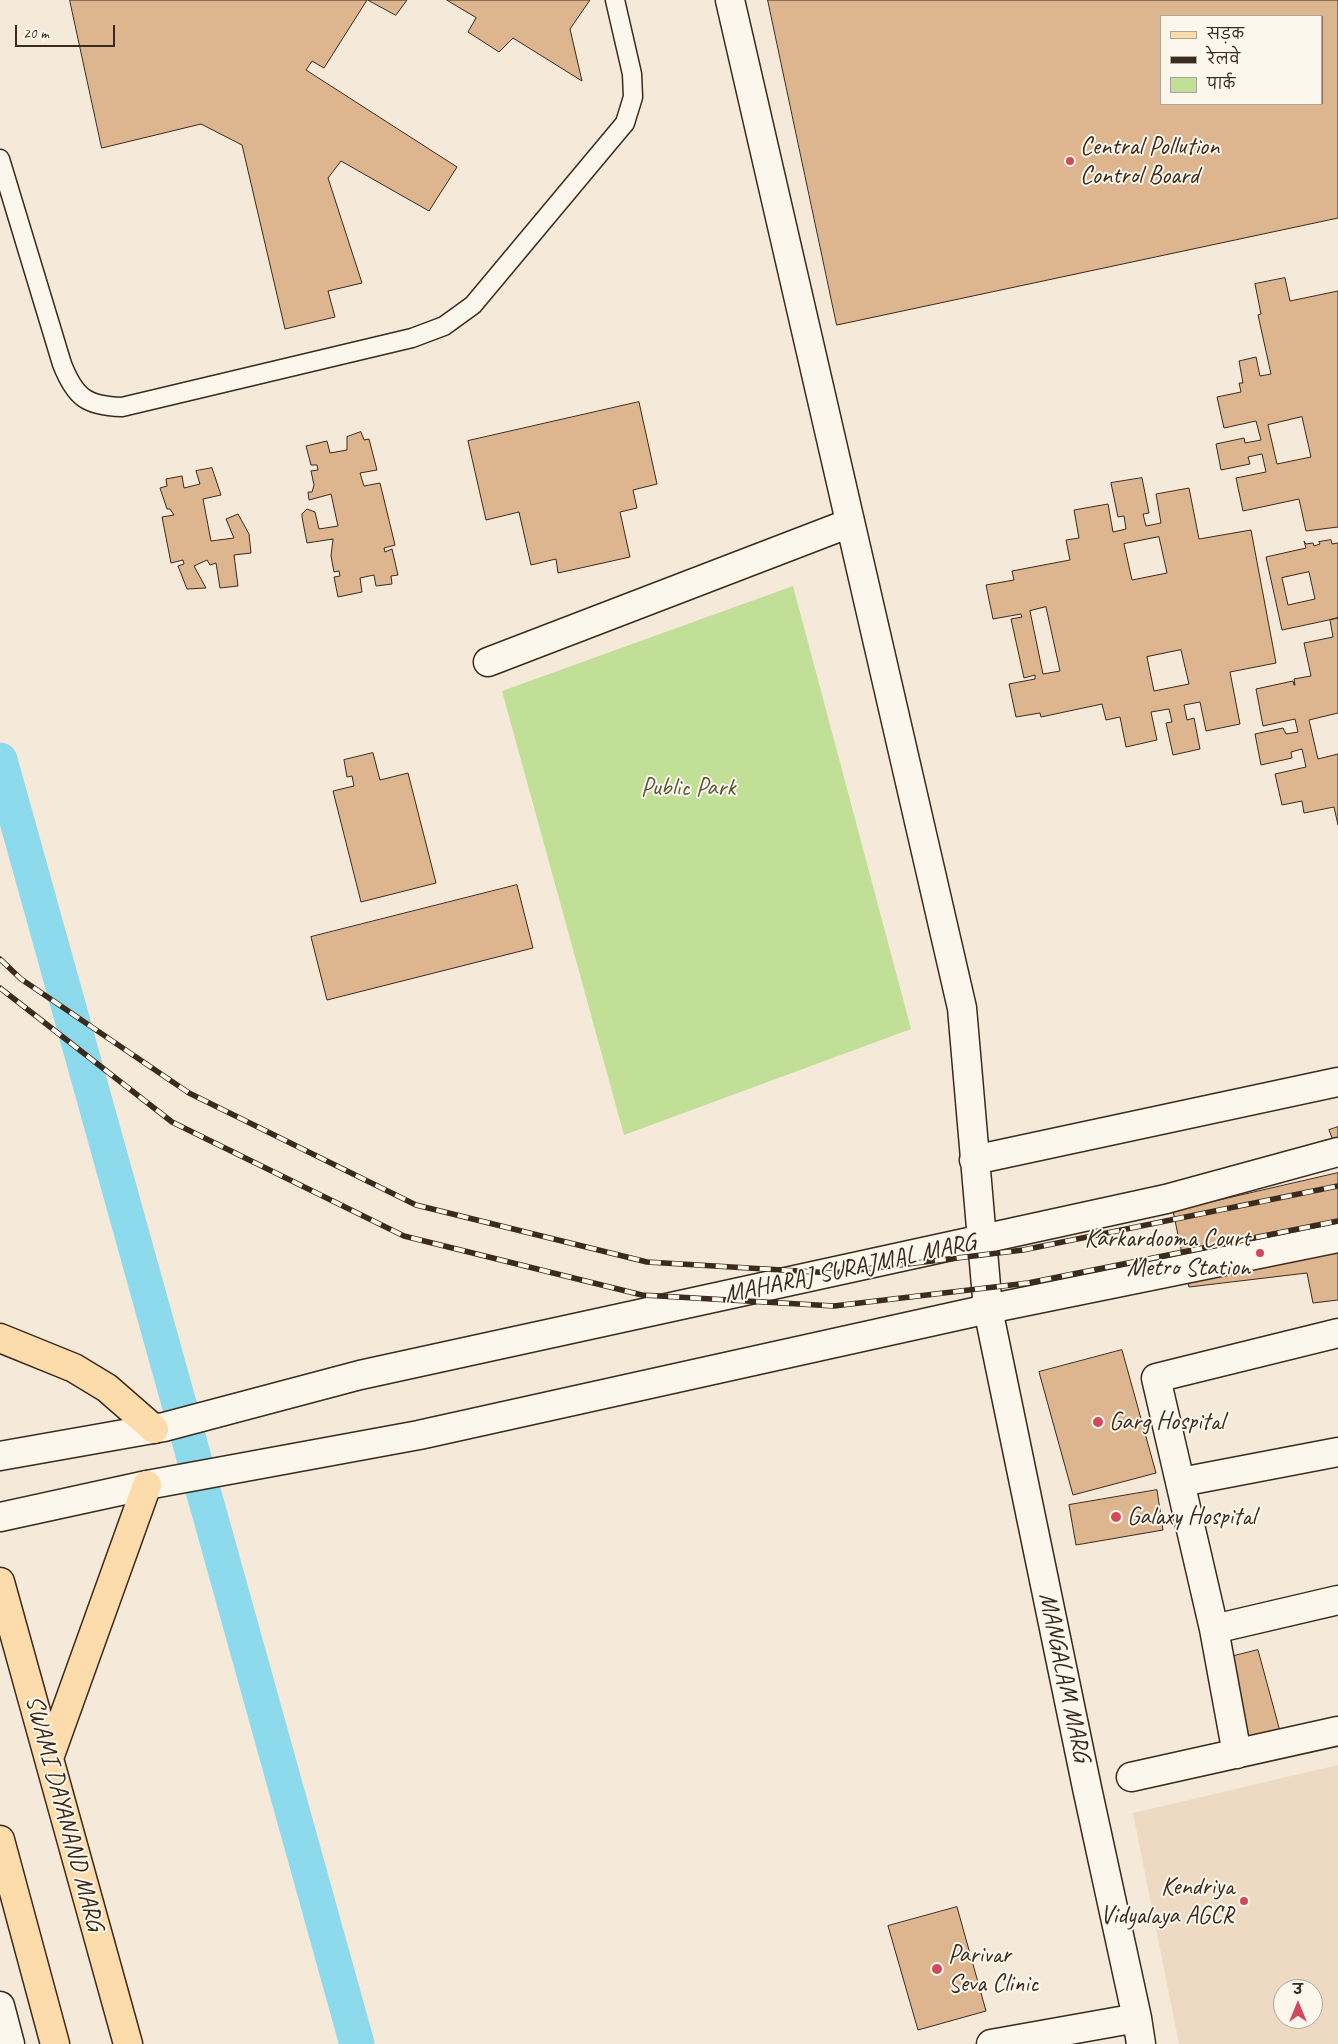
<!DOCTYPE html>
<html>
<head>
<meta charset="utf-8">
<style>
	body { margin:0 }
	#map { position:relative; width:1338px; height:2044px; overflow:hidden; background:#f5ead9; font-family:Caveat,"Playpen Sans Deva",sans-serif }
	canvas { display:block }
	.legend { position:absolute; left:1160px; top:15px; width:162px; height:90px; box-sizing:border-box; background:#fbf7ec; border:1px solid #aea59a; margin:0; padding:6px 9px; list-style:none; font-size:15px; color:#3b2a1e }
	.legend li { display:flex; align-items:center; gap:10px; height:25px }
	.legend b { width:25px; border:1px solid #aea59a }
	.north { position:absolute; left:1273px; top:1979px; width:50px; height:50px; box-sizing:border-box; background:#fbf7ec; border:1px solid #aea59a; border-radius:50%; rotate:0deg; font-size:14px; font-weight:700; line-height:20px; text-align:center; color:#3b2a1e }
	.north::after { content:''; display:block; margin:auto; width:18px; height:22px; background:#d1495b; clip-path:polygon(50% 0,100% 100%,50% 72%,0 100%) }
	.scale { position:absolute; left:15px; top:25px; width:100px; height:22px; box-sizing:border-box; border:2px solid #3b2a1e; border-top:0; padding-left:6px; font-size:15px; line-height:18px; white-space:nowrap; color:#3b2a1e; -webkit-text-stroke:4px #fbf7ec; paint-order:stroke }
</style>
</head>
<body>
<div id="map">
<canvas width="1338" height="2044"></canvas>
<ul class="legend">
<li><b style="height:6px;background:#fddcac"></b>सड़क</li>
<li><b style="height:6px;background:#3b2a1e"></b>रेलवे</li>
<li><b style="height:14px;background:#c1df97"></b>पार्क</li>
</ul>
<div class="north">उ</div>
<div class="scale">20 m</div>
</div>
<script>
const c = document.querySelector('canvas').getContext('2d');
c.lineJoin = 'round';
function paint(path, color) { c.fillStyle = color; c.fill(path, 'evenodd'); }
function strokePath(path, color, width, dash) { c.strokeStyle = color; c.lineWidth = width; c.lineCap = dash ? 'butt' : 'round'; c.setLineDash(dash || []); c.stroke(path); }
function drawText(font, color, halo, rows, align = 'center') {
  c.font = font + ' Caveat,sans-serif'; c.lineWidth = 4; c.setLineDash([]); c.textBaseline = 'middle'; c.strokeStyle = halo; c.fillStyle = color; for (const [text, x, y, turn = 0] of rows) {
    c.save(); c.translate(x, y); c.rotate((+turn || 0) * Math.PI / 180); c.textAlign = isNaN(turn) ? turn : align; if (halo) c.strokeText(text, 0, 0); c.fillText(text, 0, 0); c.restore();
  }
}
const built = new Path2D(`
	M1338,1765V2044H1179L1133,1813ZM1283,1989H1313V2019H1283Z`);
const green = new Path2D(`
	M793,586L911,1029L624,1135L502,691Z`);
const canal = new Path2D(`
	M0,760L357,2044`);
const building = new Path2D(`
	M70,0H367L324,68L312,61L306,70L457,167L429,211L341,161L328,178L362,283L328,291L335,317L285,329L242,145L201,124L102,148Z
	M368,0H407L396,15Z
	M447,0H590L570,29L582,81L513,38L499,52L468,32L476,18Z
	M768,0H1338V218L837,325ZM1162,16H1322V104H1162Z
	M1285,278L1290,301L1338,291V527L1306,531L1299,499L1243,511L1236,478L1266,472L1262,454L1248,457L1250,464L1221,470L1216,444L1244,438L1245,443L1261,440L1256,421L1224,428L1217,397L1241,392L1239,383H1243L1239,361L1256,357L1260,376L1271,374L1258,315L1261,314L1255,284ZM1302,417L1311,457L1277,464L1268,425Z
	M639,402L657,484L633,490L637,508L620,512L630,557L558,573L556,559L531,565L519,512L486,520L468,441Z
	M361,432L364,440L369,439L377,470L360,473L364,486L380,483L395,545L384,548L385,552L392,549L398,575L391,576L392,584L376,586L374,575L360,578L362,592L338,597L334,577L340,576L339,571L334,572L331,556L333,539L307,543L302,517V514L307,509L315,512L319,529L338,526L331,494L309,500L308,492H312L314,485L311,471L318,470L317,465H311L306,446L327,441L330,453L347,450V437Z
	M212,468L221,495L203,499L211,541L234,538L226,519L238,514L249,534L251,553L234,555L238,586L220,588L216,563L210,565L207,560L194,566L206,588L187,589L178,566L184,564L183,560L171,563L162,517L174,515L170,509H167L160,488L167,486L166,479L182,476L184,488L200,484L196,471Z
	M1142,478L1149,513L1143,514L1146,526L1161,523L1156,494L1189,488L1199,539L1251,530L1276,663L1230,672L1240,724L1206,731L1200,702L1184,705L1187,720L1194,718L1200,749L1173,755L1166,723L1172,722L1169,709L1151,712L1157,740L1126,747L1120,717L1106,720L1102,704L1041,717L1040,713L1016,717L1009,684L1035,679V675L1024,678L1011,619L1022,617L1021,614L993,619L986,585L1014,580L1012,571L1070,560L1066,540L1079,538L1074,510L1108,504L1113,532L1126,529L1124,516L1118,517L1111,483ZM1159,537L1167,573L1132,580L1124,544ZM1046,607L1060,671L1043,674L1030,611ZM1181,650L1189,684L1154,691L1147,657Z
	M1331,540L1332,544L1338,543V618L1282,630L1266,557L1306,548L1304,541L1306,544L1313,543L1314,546L1320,544L1319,542ZM1309,572L1315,599L1288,605L1282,578Z
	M1338,618V713L1309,720L1318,759L1338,754V825L1334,807L1304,813L1302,801L1282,805L1275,774L1306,767L1302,749L1291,752L1292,758L1261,765L1255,734L1283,728L1286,734L1298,732L1295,719L1263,726L1256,689L1293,681L1294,685H1295L1294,679L1311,676L1304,643L1333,637L1330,620Z
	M373,753L380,780L408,773L436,883L361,902L333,791L354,786L352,776L347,777L344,760Z
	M517,885L533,948L327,1000L311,937Z
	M1338,1127V1154L1329,1130Z
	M1338,1173V1300L1313,1303L1307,1273L1189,1287L1173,1211Z
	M1122,1350L1156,1473L1073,1495L1039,1372Z
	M1157,1490L1163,1530L1076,1545L1069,1505Z
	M1258,1650L1281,1735L1245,1744L1222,1659Z
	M957,1907L986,2011L918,2030L888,1926Z`);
const lane = new Path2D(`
	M0,159L62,364C75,397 86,406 122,407L412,338L444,326L473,305L625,123L633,97L632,74L615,0`);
const street = new Path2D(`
	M730,0L962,1008L988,1309L1087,1788L1137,2018L1141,2044
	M488,662L850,523
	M974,1160L1338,1082
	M1181,1482L1338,1452
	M1214,1629L1338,1600
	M1237,1754L1214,1629L1156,1378L1338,1333
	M1131,1777L1338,1731
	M0,2006L10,2044
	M991,2044L1137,2018`);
const secondary = new Path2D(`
	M0,1456L164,1427L360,1375L1166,1199L1338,1152
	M0,1517L147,1485L419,1435L988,1309L1338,1238`);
const primary = new Path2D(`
	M0,1338L74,1368L107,1388L154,1429
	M0,1582L128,2044
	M49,1758L147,1485
	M0,1840L55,2044`);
const rail = new Path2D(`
	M0,959L21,979L189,1093L416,1205L647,1262L833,1273L1023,1250L1338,1186
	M0,988L172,1122L404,1236L642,1295L834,1306L1028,1283L1338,1221`);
const markers = [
	[1070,161,5,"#d1495b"],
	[1260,1253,5,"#d1495b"],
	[1098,1422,6,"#d1495b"],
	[1116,1517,6,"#d1495b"],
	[1244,1901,5,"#d1495b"],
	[937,1969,6,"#d1495b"]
];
const poiNames = [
	["Central Pollution",1080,147],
	["Control Board",1080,176],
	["Karkardooma Court",1250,1239,"right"],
	["Metro Station",1250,1268,"right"],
	["Garg Hospital",1109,1422],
	["Galaxy Hospital",1127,1517],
	["Kendriya",1234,1887,"right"],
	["Vidyalaya AGCR",1234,1916,"right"],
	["Parivar",948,1955],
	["Seva Clinic",948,1984]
];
const parkNames = [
	["Public Park",688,788]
];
const streetNames = [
	["MAHARAJ SURAJMAL MARG",850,1269,-12],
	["MANGALAM MARG",1064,1677,78],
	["SWAMI DAYANAND MARG",64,1813,75]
];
paint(built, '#eedac2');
paint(green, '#c1df97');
strokePath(canal, '#8ddaed', 35);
paint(building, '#ddb58e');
strokePath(building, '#3b2a1e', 1);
strokePath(lane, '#3b2a1e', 21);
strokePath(street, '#3b2a1e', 31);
strokePath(secondary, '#3b2a1e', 31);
strokePath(primary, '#3b2a1e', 31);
strokePath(lane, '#fbf7ec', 18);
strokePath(street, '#fbf7ec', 28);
strokePath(secondary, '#fbf7ec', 28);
strokePath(primary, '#fddcac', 28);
strokePath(rail, '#3b2a1e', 5.5);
strokePath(rail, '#fbf7ec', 4, [11]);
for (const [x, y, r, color] of markers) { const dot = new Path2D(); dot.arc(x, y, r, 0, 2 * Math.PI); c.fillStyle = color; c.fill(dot); strokePath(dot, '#fbf7ec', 2); }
drawText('25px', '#3b2a1e', '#fbf7ec', poiNames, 'left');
drawText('25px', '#5c573c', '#fbf7ec', parkNames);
drawText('25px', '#3b2a1e', '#fbf7ec', streetNames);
</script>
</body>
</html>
